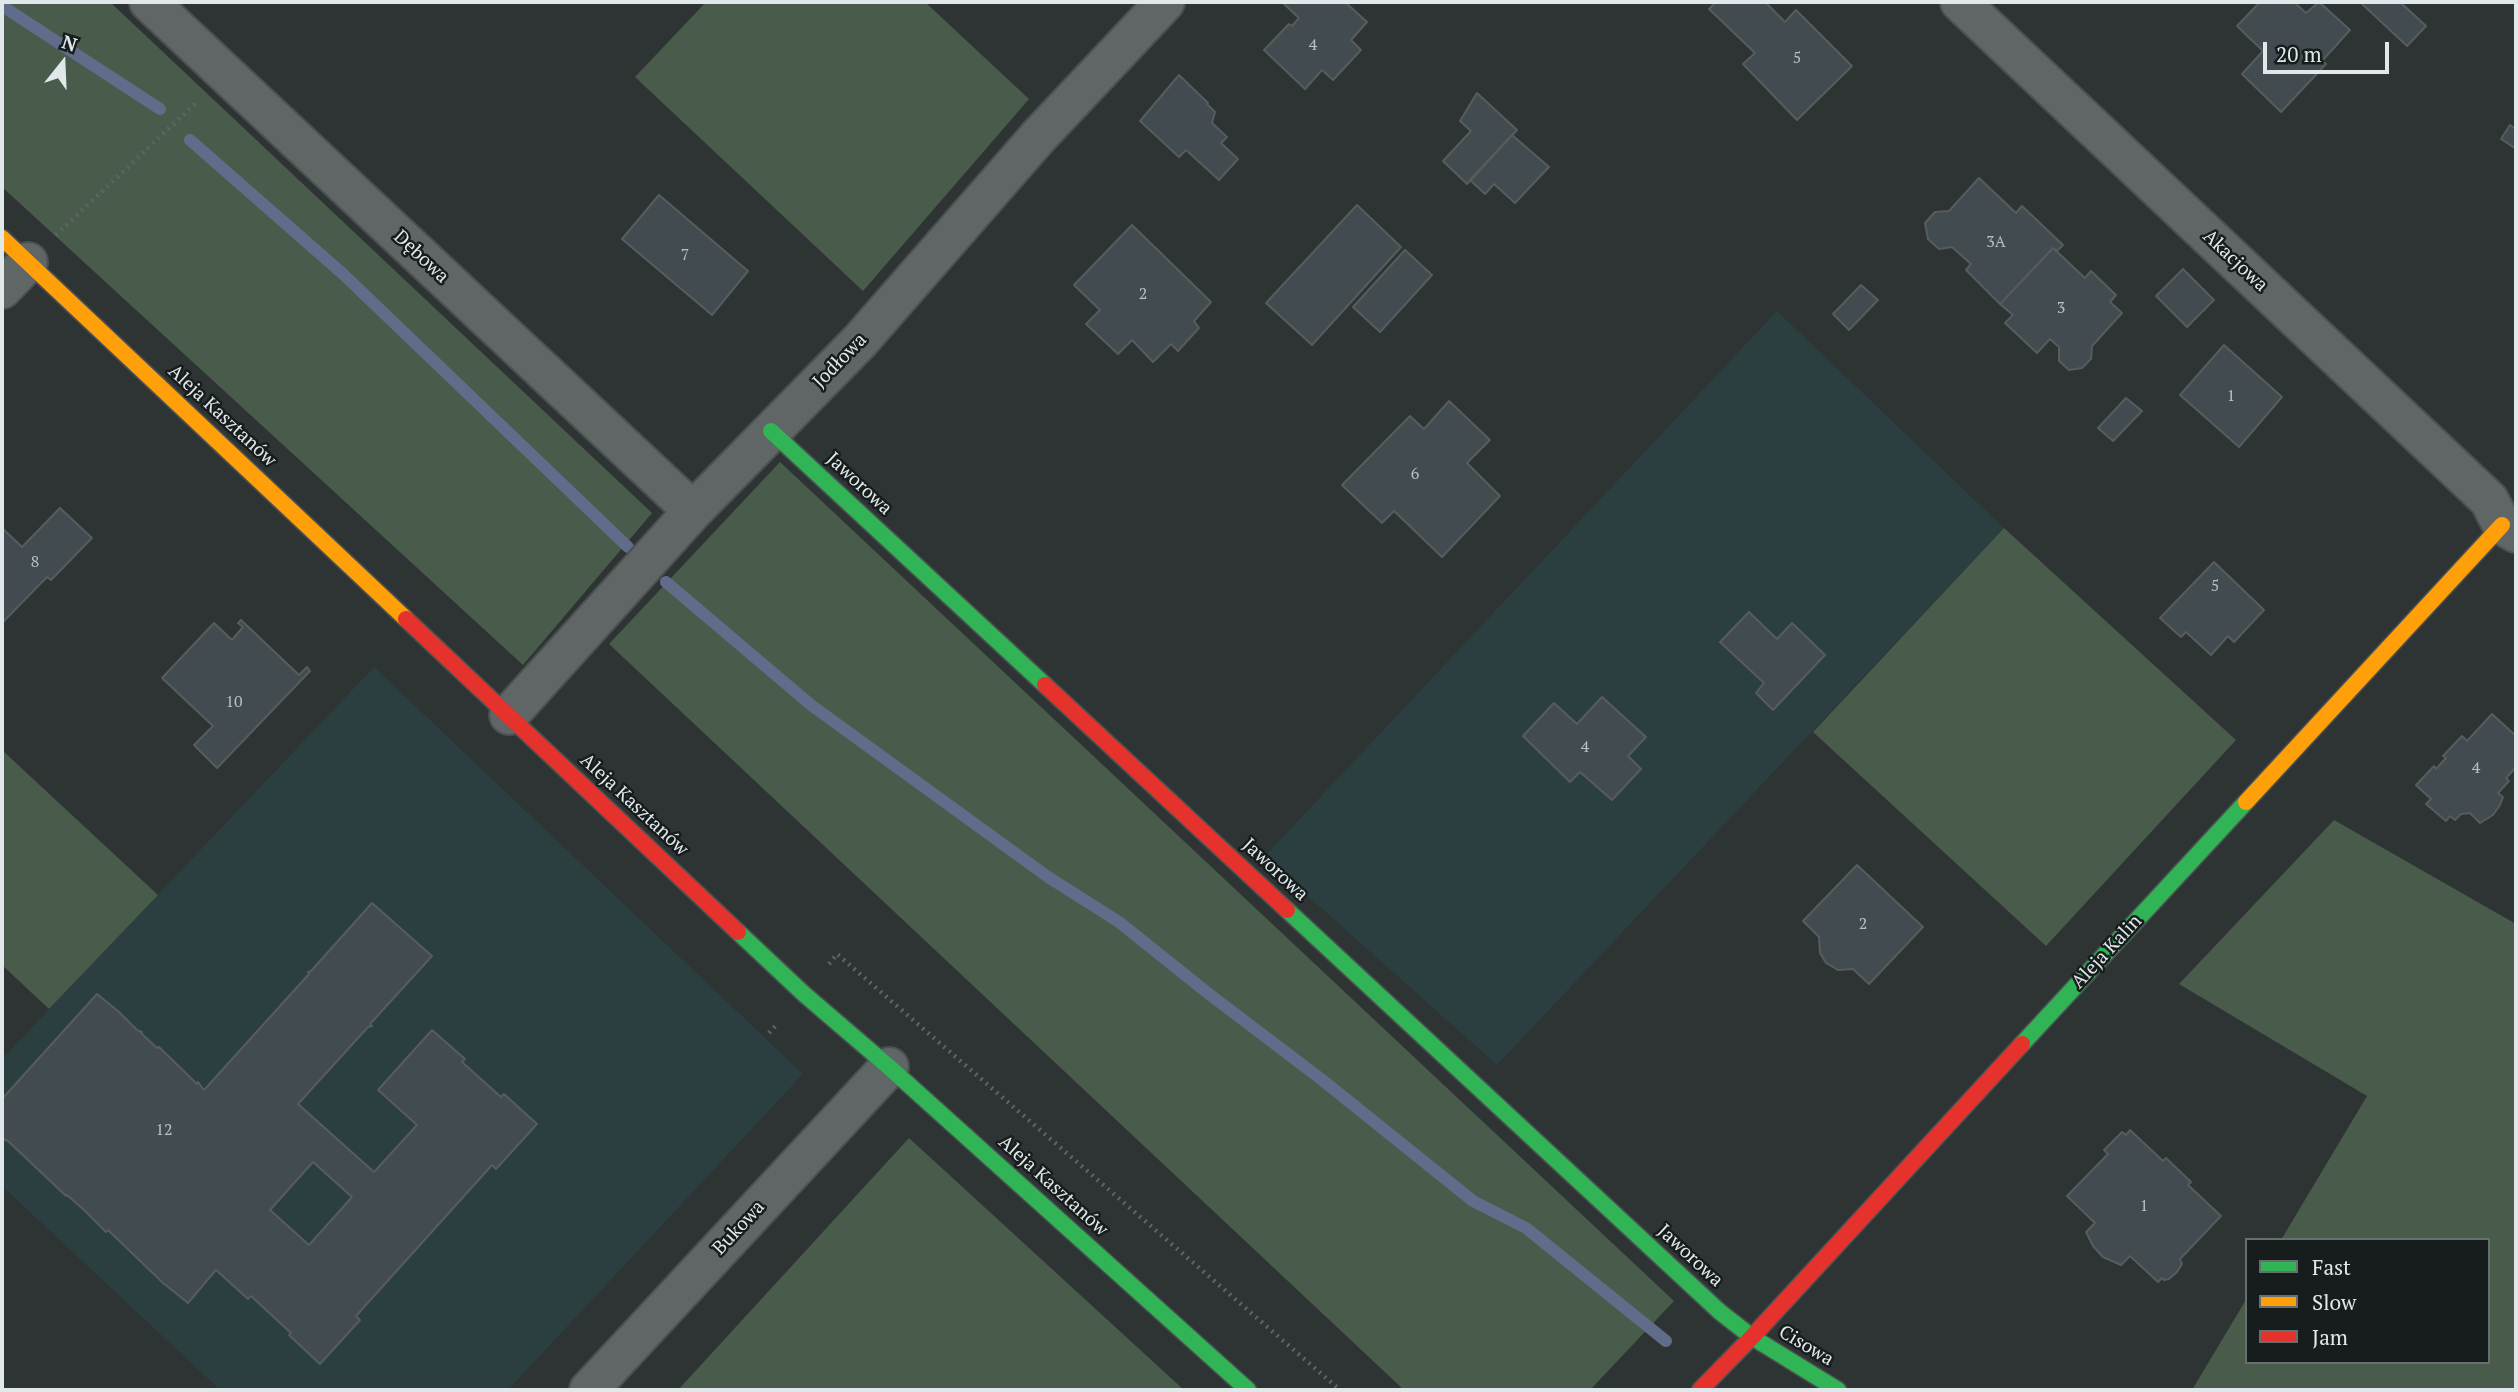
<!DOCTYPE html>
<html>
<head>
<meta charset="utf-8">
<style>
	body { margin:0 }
	#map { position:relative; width:2518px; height:1392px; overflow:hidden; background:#2e3434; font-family:"PT Serif",serif }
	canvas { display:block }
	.frame { position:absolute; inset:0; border:4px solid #e0e8e9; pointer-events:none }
	.legend { position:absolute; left:2245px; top:1238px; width:245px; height:126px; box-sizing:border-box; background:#171c1d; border:2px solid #676e6f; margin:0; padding:9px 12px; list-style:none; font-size:21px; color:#e0e8e9 }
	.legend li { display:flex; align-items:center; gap:14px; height:35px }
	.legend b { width:35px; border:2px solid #676e6f }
	.north { position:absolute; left:28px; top:28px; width:70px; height:70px; -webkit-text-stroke:5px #171c1d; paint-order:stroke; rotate:18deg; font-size:19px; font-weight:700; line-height:28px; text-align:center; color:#e0e8e9 }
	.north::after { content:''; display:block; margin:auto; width:24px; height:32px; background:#e0e8e9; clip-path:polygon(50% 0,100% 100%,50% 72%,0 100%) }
	.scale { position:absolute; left:2263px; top:42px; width:126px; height:32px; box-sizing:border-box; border:4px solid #e0e8e9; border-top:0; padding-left:9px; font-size:21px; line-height:24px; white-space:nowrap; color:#e0e8e9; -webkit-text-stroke:5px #171c1d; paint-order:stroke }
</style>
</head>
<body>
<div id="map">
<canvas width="2518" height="1392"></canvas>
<div class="frame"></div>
<ul class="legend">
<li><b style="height:9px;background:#30b455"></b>Fast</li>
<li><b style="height:9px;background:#ff9f0a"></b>Slow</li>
<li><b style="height:9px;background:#e5322d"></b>Jam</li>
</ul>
<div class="north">N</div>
<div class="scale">20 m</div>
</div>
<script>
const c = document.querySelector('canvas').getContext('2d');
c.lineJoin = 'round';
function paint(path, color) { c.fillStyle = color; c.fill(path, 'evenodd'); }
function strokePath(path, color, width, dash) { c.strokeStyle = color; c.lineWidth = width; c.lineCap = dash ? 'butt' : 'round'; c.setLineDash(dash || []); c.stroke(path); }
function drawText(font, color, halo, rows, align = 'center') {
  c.font = font + ' "PT Serif",serif'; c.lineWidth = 5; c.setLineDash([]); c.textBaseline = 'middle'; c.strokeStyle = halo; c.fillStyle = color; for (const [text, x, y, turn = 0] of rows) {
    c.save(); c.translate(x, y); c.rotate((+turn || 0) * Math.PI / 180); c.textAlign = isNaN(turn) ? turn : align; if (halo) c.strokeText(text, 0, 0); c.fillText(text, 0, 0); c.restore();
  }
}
const built = new Path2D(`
	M1777,311L2004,528L1497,1065L1264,857Z
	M374,667L803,1074L508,1390H220L2,1186V1059Z`);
const green = new Path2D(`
	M2,2H110L652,513L523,665L2,187Z
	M706,2H925L1029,99L863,291L635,77Z
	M780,462L1674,1301L1590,1390H1404L609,644Z
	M2004,528L2236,740L2046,946L1813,732Z
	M2,750L158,895L49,1009L2,965Z
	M2334,820L2516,924V1390H2192L2247,1298V1362H2488V1240H2281L2367,1096L2179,984Z
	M909,1138L1184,1390H678Z`);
const stream = new Path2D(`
	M2,6L160,109
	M190,140L343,274L628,547
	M666,582L811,705L1048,877L1119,922L1209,994L1321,1079L1473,1201L1526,1228L1666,1341`);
const building = new Path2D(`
	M1282,2H1345L1367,22L1351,40L1361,50L1333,80L1322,70L1305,89L1264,50L1289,24L1292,26L1299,18Z
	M1716,2H1765L1785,22L1796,10L1852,66L1797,120L1743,64L1755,53L1709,9Z
	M2260,2H2294L2306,13L2319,2L2350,30L2322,61L2326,64L2281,112L2242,74L2263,51L2237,26Z
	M2360,2H2400L2426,26L2407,46Z
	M1179,75L1208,103L1207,104L1215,112L1212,123L1227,137L1221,143L1238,159L1219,180L1186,150L1179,157L1140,121Z
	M1477,93L1517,130L1467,184L1443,161L1471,131L1460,121Z
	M2510,125L2516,129V149L2501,139Z
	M1512,135L1549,167L1515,203L1494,184L1485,194L1470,180Z
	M1979,178L2016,213L2022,206L2063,245L2057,251L2053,248L2000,304L1966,270L1971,264L1952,247L1939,249L1928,239L1925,223L1935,212L1949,211Z
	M659,195L748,271L712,315L622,239Z
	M1357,205L1401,247L1312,345L1266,303Z
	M1132,225L1211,302L1194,321L1199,328L1178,351L1171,344L1153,362L1132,340L1118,354L1086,324L1100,310L1074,285Z
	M2053,248L2085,278L2091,271L2116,295L2110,302L2122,313L2092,346L2091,359L2082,368L2069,370L2059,361V347L2050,339L2037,353L2005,323L2013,315L2000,304Z
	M1405,250L1432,275L1380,332L1353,307Z
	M2183,269L2214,300L2187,327L2156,296Z
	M1861,285L1878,300L1849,330L1833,314Z
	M2224,345L2282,397L2239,447L2180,395Z
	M2126,398L2142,411L2113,441L2098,428Z
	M1449,401L1490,440L1467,463L1500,496L1442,557L1394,511L1382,523L1342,485L1410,416L1424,429Z
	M60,508L92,538L51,580L47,577L3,622L2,528L22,547Z
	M2214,562L2264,610L2234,642L2228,636L2211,655L2186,632L2181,637L2160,618Z
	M1749,612L1777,639L1792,623L1825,655L1773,710L1756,693L1764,683L1720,642Z
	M241,620L299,675L307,667L310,671L217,768L194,745L213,726L162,678L214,623L232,640L243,627L238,623Z
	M1602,697L1646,737L1628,756L1641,769L1612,800L1580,772L1570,782L1523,736L1554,703L1577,724Z
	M2492,714L2516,736V767L2506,778L2509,781L2498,793L2503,797L2500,805L2493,815L2480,823L2470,813L2461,814L2455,820L2450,816L2446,821L2426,804L2431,799L2416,785L2434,766L2436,769L2446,758L2443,756L2462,736L2467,741Z
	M1857,865L1923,927L1869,984L1853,969L1838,970L1826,963L1820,953L1819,937L1803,921Z
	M372,903L432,956L370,1024L372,1026L368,1027L298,1104L374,1172L417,1125L378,1090L432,1030L465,1059L462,1062L501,1097L504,1094L537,1124L496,1169L492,1165L356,1316L360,1320L320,1364L289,1335L291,1333L251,1296L248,1299L216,1270L188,1303L163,1283L108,1230L106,1232L84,1210L67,1195L66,1196L8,1141L3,1139L2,1099L97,994L118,1011L137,1030L142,1032L141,1033L157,1048L159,1047L197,1084L198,1082L204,1090L309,974L308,972L311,971ZM313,1162L352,1197L309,1245L270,1210Z
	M2130,1130L2163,1161L2166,1158L2191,1182L2188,1185L2221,1216L2180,1259L2182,1264L2177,1272L2169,1279L2164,1280L2162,1278L2158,1282L2130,1256L2121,1265L2103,1257L2093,1246L2086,1232L2095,1223L2067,1196L2108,1154L2104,1150L2122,1132L2126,1135Z`);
const path = new Path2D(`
	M56,235L198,101
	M829,964L837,954L1340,1390
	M769,1033L777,1024`);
const street = new Path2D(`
	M149,2L693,511
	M1960,2L2489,500L2502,525L2516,533
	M2,289L28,262
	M509,715L693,511L860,341L1038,137L1165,2
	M589,1390L889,1067`);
const fast = new Path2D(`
	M771,431L1045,685
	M1287,910L1720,1312L1752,1337L1838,1390
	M738,932L804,994L889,1067L1248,1390
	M2022,1044L2246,802`);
const slow = new Path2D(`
	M2,238L406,619
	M2246,802L2502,525`);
const jam = new Path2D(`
	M406,619L738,932
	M1045,685L1287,910
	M1700,1390L1752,1337L2022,1044`);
const numberNames = [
	["4",1313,45],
	["5",1797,58],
	["3A",1996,242],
	["7",685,255],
	["2",1143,294],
	["3",2061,308],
	["1",2231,396],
	["6",1415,474],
	["8",35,562],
	["5",2215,586],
	["10",234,702],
	["4",1585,747],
	["4",2476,768],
	["2",1863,924],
	["12",164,1130],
	["1",2144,1206]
];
const streetNames = [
	["Dębowa",421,257,43],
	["Akacjowa",2235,261,43],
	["Jodłowa",840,361,-46],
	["Aleja Kasztanów",222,416,43],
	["Jaworowa",859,484,43],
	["Aleja Kasztanów",634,805,43],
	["Jaworowa",1275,870,43],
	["Aleja Kalin",2107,952,-47],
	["Aleja Kasztanów",1053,1186,42],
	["Bukowa",739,1228,-47],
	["Jaworowa",1690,1256,43],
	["Cisowa",1806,1346,31]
];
paint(built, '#2b3e40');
paint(green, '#495b4a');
strokePath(stream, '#616c8b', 12);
paint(building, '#424b4f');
strokePath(building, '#575c5d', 2);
strokePath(street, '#4b5151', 42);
strokePath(fast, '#4b5151', 19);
strokePath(slow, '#4b5151', 19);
strokePath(jam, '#4b5151', 19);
strokePath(path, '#606465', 4.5, [2, 5]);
strokePath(street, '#606566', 38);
strokePath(fast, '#30b455', 16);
strokePath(slow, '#ff9f0a', 16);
strokePath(jam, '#e5322d', 16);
drawText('16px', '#b8c1c2', null, numberNames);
drawText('19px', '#e0e8e9', '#171c1d', streetNames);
</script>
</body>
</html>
